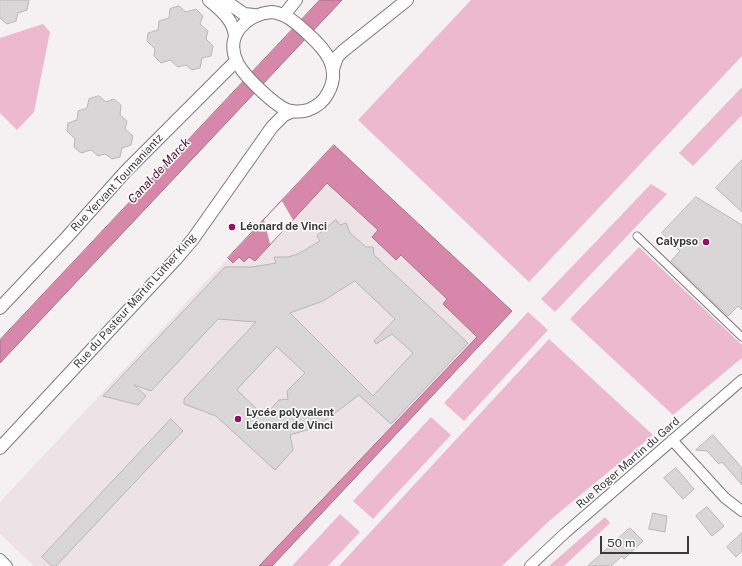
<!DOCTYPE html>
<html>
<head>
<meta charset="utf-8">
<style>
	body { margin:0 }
	#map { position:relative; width:742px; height:566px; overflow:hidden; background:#f5f1f2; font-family:"Public Sans",sans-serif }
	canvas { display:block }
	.scale { position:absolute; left:600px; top:536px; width:89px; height:18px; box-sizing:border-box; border:2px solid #3b3a3a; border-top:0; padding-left:5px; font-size:12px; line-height:14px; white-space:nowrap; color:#3b3a3a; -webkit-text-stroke:3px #fff; paint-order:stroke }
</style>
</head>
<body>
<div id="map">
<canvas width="742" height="566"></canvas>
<div class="scale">50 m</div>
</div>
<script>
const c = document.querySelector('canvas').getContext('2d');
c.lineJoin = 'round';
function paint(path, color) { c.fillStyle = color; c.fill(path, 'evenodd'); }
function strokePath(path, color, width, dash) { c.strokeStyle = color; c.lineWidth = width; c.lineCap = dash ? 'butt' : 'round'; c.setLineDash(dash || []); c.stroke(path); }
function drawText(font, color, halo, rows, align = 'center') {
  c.font = font + ' "Public Sans",sans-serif'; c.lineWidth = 3; c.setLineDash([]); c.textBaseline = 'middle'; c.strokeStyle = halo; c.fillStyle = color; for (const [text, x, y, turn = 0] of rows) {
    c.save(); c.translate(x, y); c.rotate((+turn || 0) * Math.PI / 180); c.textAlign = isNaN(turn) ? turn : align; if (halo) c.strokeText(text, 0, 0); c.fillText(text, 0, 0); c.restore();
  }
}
const built = new Path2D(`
	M327,183L378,230L372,237L396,260L401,255L448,300L443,305L477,337L259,566H34L0,534V502L228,258L233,263L239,257L249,256L255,261Z`);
const green = new Path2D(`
	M471,0H742V56L529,282L358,120Z
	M43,24L50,32L34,112L17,130L0,113V38Z
	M742,87V115L693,166L679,153Z
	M651,184L667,194L555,312L541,299Z
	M639,247L742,345V358L673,415L570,319Z
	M528,312L548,330L464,421L444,403Z
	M549,339L653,435L549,521L502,566H339Z
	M431,417L451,435L373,519L353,501Z
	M340,514L360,532L328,566H292Z
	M605,517L610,523L564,566H549Z`);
const water = new Path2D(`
	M320,0H342L0,363V340Z
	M334,145L512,311L272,566H259L477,337L443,304L447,299L401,255L396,260L372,237L378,230L327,183L255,261L249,257L244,262L239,257L233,263L228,258Z`);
const pier = new Path2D(`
	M282,201L293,220L270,244L264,220Z`);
const building = new Path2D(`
	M0,0H29L27,10L18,13L16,21L7,24L0,18Z
	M179,6L186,12L196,9L203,16L200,24L208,31L206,39L213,46L211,56L202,58L200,68L192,70L186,65L178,67L170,60L161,63L154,56L155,49L147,41L148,33L158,30L159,21L169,18L170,9Z
	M99,96L106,102L114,99L121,105L120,115L127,121L125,129L133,136L131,145L122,148L120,157L112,159L105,154L98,156L91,150L81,153L74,147L75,139L67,131L68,123L77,120L78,111L87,108L89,99Z
	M742,160V212L716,188Z
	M696,197L742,225V310L738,306L728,316L671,261L680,251L662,233Z
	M336,220L340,225L346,223L350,233L366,247H373L374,255L468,343L391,424L359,395L327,419L313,428L290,435L293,450L275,470L216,416L184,404V399L256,322L218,319L151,391L134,385L146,396L138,405L103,396L225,267H252L276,263L274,257H288L298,254L320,241L317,236ZM355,281L395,319L374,341L376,344L392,334L413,353L373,396L290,313L323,301ZM277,347L305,373L287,391L288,399L279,400L264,416L237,390Z
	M171,419L183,431L56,566H52L42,557Z
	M713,435L742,468V485L722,462L719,464L707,451L696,450Z
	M676,468L694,489L683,499L664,478Z
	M707,507L724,526L712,536L696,516Z
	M653,513L667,516L665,532L649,529Z
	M630,528L643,541L624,559L622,556L611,566H588Z
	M742,533V551L736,557L727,547Z`);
const pedestrian = new Path2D(`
	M637,236L742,337`);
const minor = new Path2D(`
	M672,440L725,498L742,511
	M0,559L7,566
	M530,566L564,534L742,380`);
const tertiary = new Path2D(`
	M209,0C221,11 233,19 235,36
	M224,0L244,14L254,15
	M272,12C287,14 296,23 307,33C325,49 342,68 328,93C324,101 316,107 308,110C301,112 293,112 287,110C273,104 243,75 237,62C224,35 247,14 272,12Z
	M284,15L296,0
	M333,69L337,57L343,51L407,0
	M0,308L67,237L126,171L236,61
	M0,448L176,259L193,239L272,127L284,115L293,111`);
const markers = [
	[232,227,4,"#990e60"],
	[706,242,4,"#990e60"],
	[238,419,4,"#990e60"]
];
const streetNames = [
	["Rue Yervant Toumaniantz",117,183,-47],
	["Rue du Pasteur Martin Luther King",135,301,-48],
	["Rue Roger Martin du Gard",628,463,-41]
];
const poiNames = [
	["Léonard de Vinci",240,227],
	["Calypso",698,242,"right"],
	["Lycée polyvalent",246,413],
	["Léonard de Vinci",246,426]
];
const waterNames = [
	["Canal de Marck",159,171,-47]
];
paint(built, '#ede2e6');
paint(green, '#edb9ce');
paint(water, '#d788aa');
strokePath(water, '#a87188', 1);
paint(pier, '#f5f1f2');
paint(building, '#d9d6d7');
strokePath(building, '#b9b6b7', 1);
strokePath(pedestrian, '#7d797b', 9);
strokePath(minor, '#7d797b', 12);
strokePath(tertiary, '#7d797b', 14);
strokePath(pedestrian, '#fff', 7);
strokePath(minor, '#fff', 10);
strokePath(tertiary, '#fff', 12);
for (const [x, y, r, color] of markers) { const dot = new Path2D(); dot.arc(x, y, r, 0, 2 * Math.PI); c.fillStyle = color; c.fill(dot); strokePath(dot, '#fff', 1.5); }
drawText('11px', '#3b3a3a', '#fff', streetNames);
drawText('bold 11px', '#3b3a3a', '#fff', poiNames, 'left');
drawText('italic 12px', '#550f35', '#fff', waterNames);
</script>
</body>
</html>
